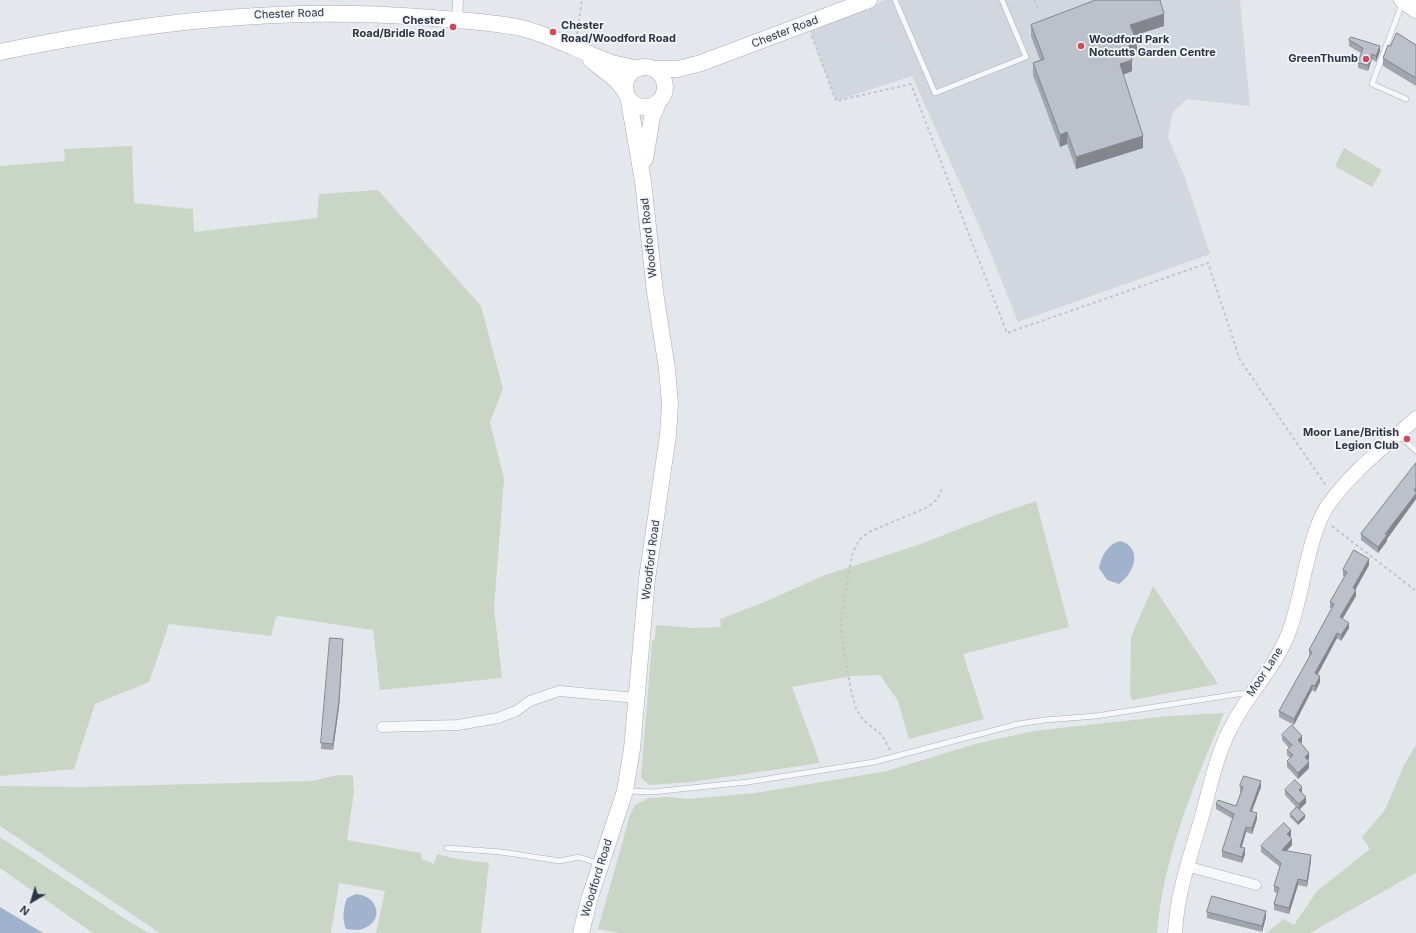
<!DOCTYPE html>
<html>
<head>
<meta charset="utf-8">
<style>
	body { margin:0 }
	#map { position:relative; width:1416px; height:933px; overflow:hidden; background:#e4e7ec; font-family:Inter,sans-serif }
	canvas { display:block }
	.north { position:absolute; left:12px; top:881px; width:40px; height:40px; -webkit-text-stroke:3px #f4f6f9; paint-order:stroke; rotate:218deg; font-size:11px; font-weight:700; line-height:16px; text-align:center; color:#2b3445 }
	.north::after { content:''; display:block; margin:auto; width:14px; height:18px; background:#2b3445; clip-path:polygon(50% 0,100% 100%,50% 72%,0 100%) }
</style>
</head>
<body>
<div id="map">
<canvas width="1416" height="933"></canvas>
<div class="north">N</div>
</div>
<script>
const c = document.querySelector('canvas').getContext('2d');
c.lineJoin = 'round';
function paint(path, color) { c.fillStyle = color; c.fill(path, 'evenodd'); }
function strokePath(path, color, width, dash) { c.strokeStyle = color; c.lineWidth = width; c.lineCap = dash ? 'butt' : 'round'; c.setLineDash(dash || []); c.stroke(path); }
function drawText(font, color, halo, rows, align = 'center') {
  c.font = font + ' Inter,sans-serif'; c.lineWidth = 3.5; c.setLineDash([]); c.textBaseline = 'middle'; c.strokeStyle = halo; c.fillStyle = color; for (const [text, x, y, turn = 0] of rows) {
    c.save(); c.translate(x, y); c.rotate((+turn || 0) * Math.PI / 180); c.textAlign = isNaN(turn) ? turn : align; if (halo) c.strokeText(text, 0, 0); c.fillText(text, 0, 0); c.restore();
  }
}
const built = new Path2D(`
	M885,0H1240L1250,106L1187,99L1173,112L1168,137L1185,178L1210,254L1018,322L988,246L912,76L836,101L810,31Z`);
const green = new Path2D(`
	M132,146L134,203L193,209L194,232L317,218L319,194L378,190L481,306L503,389L490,422L504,479L494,608L502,678L380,690L373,630L279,616L276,617L271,636L169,624L149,682L95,704L74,769L0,776V166L65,161L64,149Z
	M1344,148L1382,170L1372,187L1335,166Z
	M1036,501L1069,627L963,654L984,719L909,739L898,701L880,675L852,676L792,687L820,763L691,782L649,785L641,778L652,641L655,639L656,625L692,628L721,627L720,619L762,603L825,575L918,545L998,514Z
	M1153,586L1218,684L1132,700L1130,693L1131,637Z
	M1224,713C1195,782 1163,857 1157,933H619L598,929L630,815L635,805L649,798L667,797L688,799L755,793L887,771L975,744L1034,731L1168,716Z
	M1416,745V873L1310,933H1266L1284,919L1294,925L1317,891L1370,849L1362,837L1385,810L1404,765Z
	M337,775H353L354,792L347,840L421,853L422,859L434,864L437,854L457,859L489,863L481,933H376L385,891L339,883L331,933H160L0,826V786L81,787L313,781Z
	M0,837L133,924L149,933H93L0,868Z`);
const water = new Path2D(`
	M1120,541C1143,547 1135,573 1119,584L1107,580L1099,568C1101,556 1108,544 1120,541Z
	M356,894C379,896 385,922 362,929C358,931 351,929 346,929C342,919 343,909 347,898Z
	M0,907L43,933H0Z`);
const path = new Path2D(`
	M1034,0L1038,10
	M577,34L582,0
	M812,36L836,101L911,84L1007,333L1208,263L1240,360L1327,487
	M1332,526L1416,591
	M890,750L882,735L863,720L856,708L851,691L841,631V618L850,566L853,552L859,540L869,532L928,507L938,498L943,487`);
const lane = new Path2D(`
	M895,0L935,93L1026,57L1002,0
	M1402,4L1372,84L1406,99
	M1399,435L1416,451
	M628,791L652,792L748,782L874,762L1018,724L1045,720L1096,716L1251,692
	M447,848L501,852L560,861L579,857L600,864`);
const street = new Path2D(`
	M457,20L458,0
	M382,727L458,725L498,718L516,711L530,701L559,691L637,698
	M1186,866L1256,885`);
const secondary = new Path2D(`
	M1175,933C1177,892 1191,855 1202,816C1211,784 1217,751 1234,722C1251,690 1278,664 1290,629C1303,593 1308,535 1328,505C1352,471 1386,446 1416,418`);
const primary = new Path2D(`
	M1402,0L1416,10
	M0,52C140,23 277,6 420,17C454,20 488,21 521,28C551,35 579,51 609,62C618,65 628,66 637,69
	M591,60L615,79L625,91
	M625 87a20 20 0 1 1 40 0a20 20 0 1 1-40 0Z
	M654,69H678L701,63L869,0
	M645,159L652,117L658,103
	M581,933L589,900L625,791L632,749L647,579L668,435L670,404L667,369L655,292L643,181L629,101`);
const wall = new Path2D(`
	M1031,25L1164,26L1134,35L1137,53L1131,56L1132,71L1123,75L1143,148L1076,169L1067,144L1060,147L1033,75V63L1040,60L1031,36Z
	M1349,40L1380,51L1376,62L1372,59L1368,71L1358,68V63L1361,53L1349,46Z
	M1416,45V86L1383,66V58L1390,46Z
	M1416,463V499L1387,539V541L1378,553L1361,540V534Z
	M1369,565L1355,590L1356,596L1342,619L1349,628L1341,641L1337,638L1318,674L1320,682L1315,692L1312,690L1294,725L1279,717V711L1310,656H1309V650L1332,608H1330V602L1345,577L1343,576V570Z
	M343,645L339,707L333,750L321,749V743Z
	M1282,735L1302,742L1301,744L1309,759L1307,760L1309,768L1298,779L1287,767V761L1290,758L1287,755V750L1289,748L1282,740Z
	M1240,786L1261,787L1252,811L1257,819L1252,834L1246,832L1242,847L1245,854L1242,863L1222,857V851L1233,819L1216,809V804L1236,806L1241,792H1240Z
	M1285,790L1302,793L1306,803L1299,809L1305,818L1298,825L1290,817V814L1296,807L1285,795Z
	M1291,836L1290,837L1292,845L1287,851L1311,861L1307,887L1298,885L1289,914L1274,910V904L1277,893L1274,892V886L1280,867L1261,852V846Z
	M1207,912L1266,917L1262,932L1207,918Z`);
const shadedWall = new Path2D(`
	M1164,14V26L1130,37V25Z
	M1137,42V53L1129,57V45Z
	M1380,46V51L1376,62V56Z
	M1372,54V59L1368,71V65Z
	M1132,60V71L1120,76V64Z
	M1067,132V144L1060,147V135Z
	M1143,136V148L1076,169V157Z
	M1416,488V499L1387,539V541L1378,553V547Z
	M1369,559V565L1353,594V588Z
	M1356,590V596L1340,623V617Z
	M1349,623V628L1341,641V635Z
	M1337,633V638L1315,679V673Z
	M343,639L339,707L333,750V744Z
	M1320,676V682L1315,692V686Z
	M1312,685V690L1294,725V719Z
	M1302,736V742L1298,746V740Z
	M1309,753V759L1305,763V757Z
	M1309,762V768L1298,779V773Z
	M1261,781V787L1250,816V811Z
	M1302,787V793L1299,796V790Z
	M1306,797V803L1299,810V804Z
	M1257,813V819L1252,834V828Z
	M1305,815V818L1298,825V822Z
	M1246,827V832L1240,853V847Z
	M1291,830V836L1287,840V834Z
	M1292,839V845L1282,855V850Z
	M1245,848V854L1242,863V857Z
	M1311,855V861L1307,887V881Z
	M1298,879V885L1289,914V908Z
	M1266,911V917L1262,932V926Z`);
const building = new Path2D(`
	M1096,0H1160L1164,14L1130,25L1137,42L1129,45L1132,60L1120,64L1143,136L1076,157L1067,132L1060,135L1033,63L1044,59L1031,25Z
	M1397,33L1416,45V78L1383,58L1388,45L1390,46Z
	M1351,37L1380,46L1376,56L1372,54L1368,65L1358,63L1363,48L1349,40Z
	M1416,463V488L1414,490L1416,491V494L1385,534L1387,535L1378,547L1361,534Z
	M1354,550L1369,559L1353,588L1356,590L1340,617L1349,623L1341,635L1337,633L1315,673L1320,676L1315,686L1312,685L1294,719L1279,711L1312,652L1309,650L1334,604L1330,602L1347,572L1343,570Z
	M330,638L343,639L339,701L333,744L321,743Z
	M1292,725L1302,736L1298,740L1309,753L1305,757L1309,762L1298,773L1287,761L1293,755L1287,750L1292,745L1282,735Z
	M1244,776L1261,781L1250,811L1257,813L1252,828L1246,827L1240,847L1245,848L1242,857L1222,851L1234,814L1216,804L1218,800L1236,806L1243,787L1240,786Z
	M1295,780L1302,787L1299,790L1306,797L1299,804L1285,790Z
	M1297,807L1305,815L1298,822L1290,814Z
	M1284,823L1291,830L1287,834L1292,839L1282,850L1311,855L1307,881L1298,879L1289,908L1274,904L1279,888L1274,886L1281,863L1261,846Z
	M1212,896L1266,911L1262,926L1207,912Z`);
const markers = [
	[453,27,4,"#d1495b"],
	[553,32,4,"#d1495b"],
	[1081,46,4,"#d1495b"],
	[1366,59,4,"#d1495b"],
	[1407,439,4,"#d1495b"]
];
const streetNames = [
	["Chester Road",289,14,-2],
	["Chester Road",785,32,-21],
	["Woodford Road",649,238,-96],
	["Woodford Road",651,560,-83],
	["Moor Lane",1265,672,-57],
	["Woodford Road",597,878,-73]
];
const poiNames = [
	["Chester",445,21],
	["Road/Bridle Road",445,34],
	["Chester",561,26,"left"],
	["Road/Woodford Road",561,39,"left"],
	["Woodford Park",1089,40,"left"],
	["Notcutts Garden Centre",1089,53,"left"],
	["GreenThumb",1358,59],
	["Moor Lane/British",1399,433],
	["Legion Club",1399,446]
];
paint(built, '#d2d6de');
paint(green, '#c9d6c5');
paint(water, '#9fb4cc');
strokePath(lane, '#a9aeb7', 6);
strokePath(street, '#a9aeb7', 11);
strokePath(secondary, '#a9aeb7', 15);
strokePath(primary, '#a3abb8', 17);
strokePath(path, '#c2c5cb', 2, [3, 3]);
strokePath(lane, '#f7f8fa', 5);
strokePath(street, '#f7f8fa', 10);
strokePath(secondary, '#fff', 14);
strokePath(primary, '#fff', 16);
paint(wall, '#a1a5ae');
paint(shadedWall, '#83868d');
paint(building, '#bbc0ca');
strokePath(building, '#83868d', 1);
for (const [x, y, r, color] of markers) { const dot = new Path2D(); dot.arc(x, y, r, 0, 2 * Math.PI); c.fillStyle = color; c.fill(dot); strokePath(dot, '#f4f6f9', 1.5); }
drawText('11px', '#2b3445', '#f4f6f9', streetNames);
drawText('bold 11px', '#2b3445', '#f4f6f9', poiNames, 'right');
</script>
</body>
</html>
